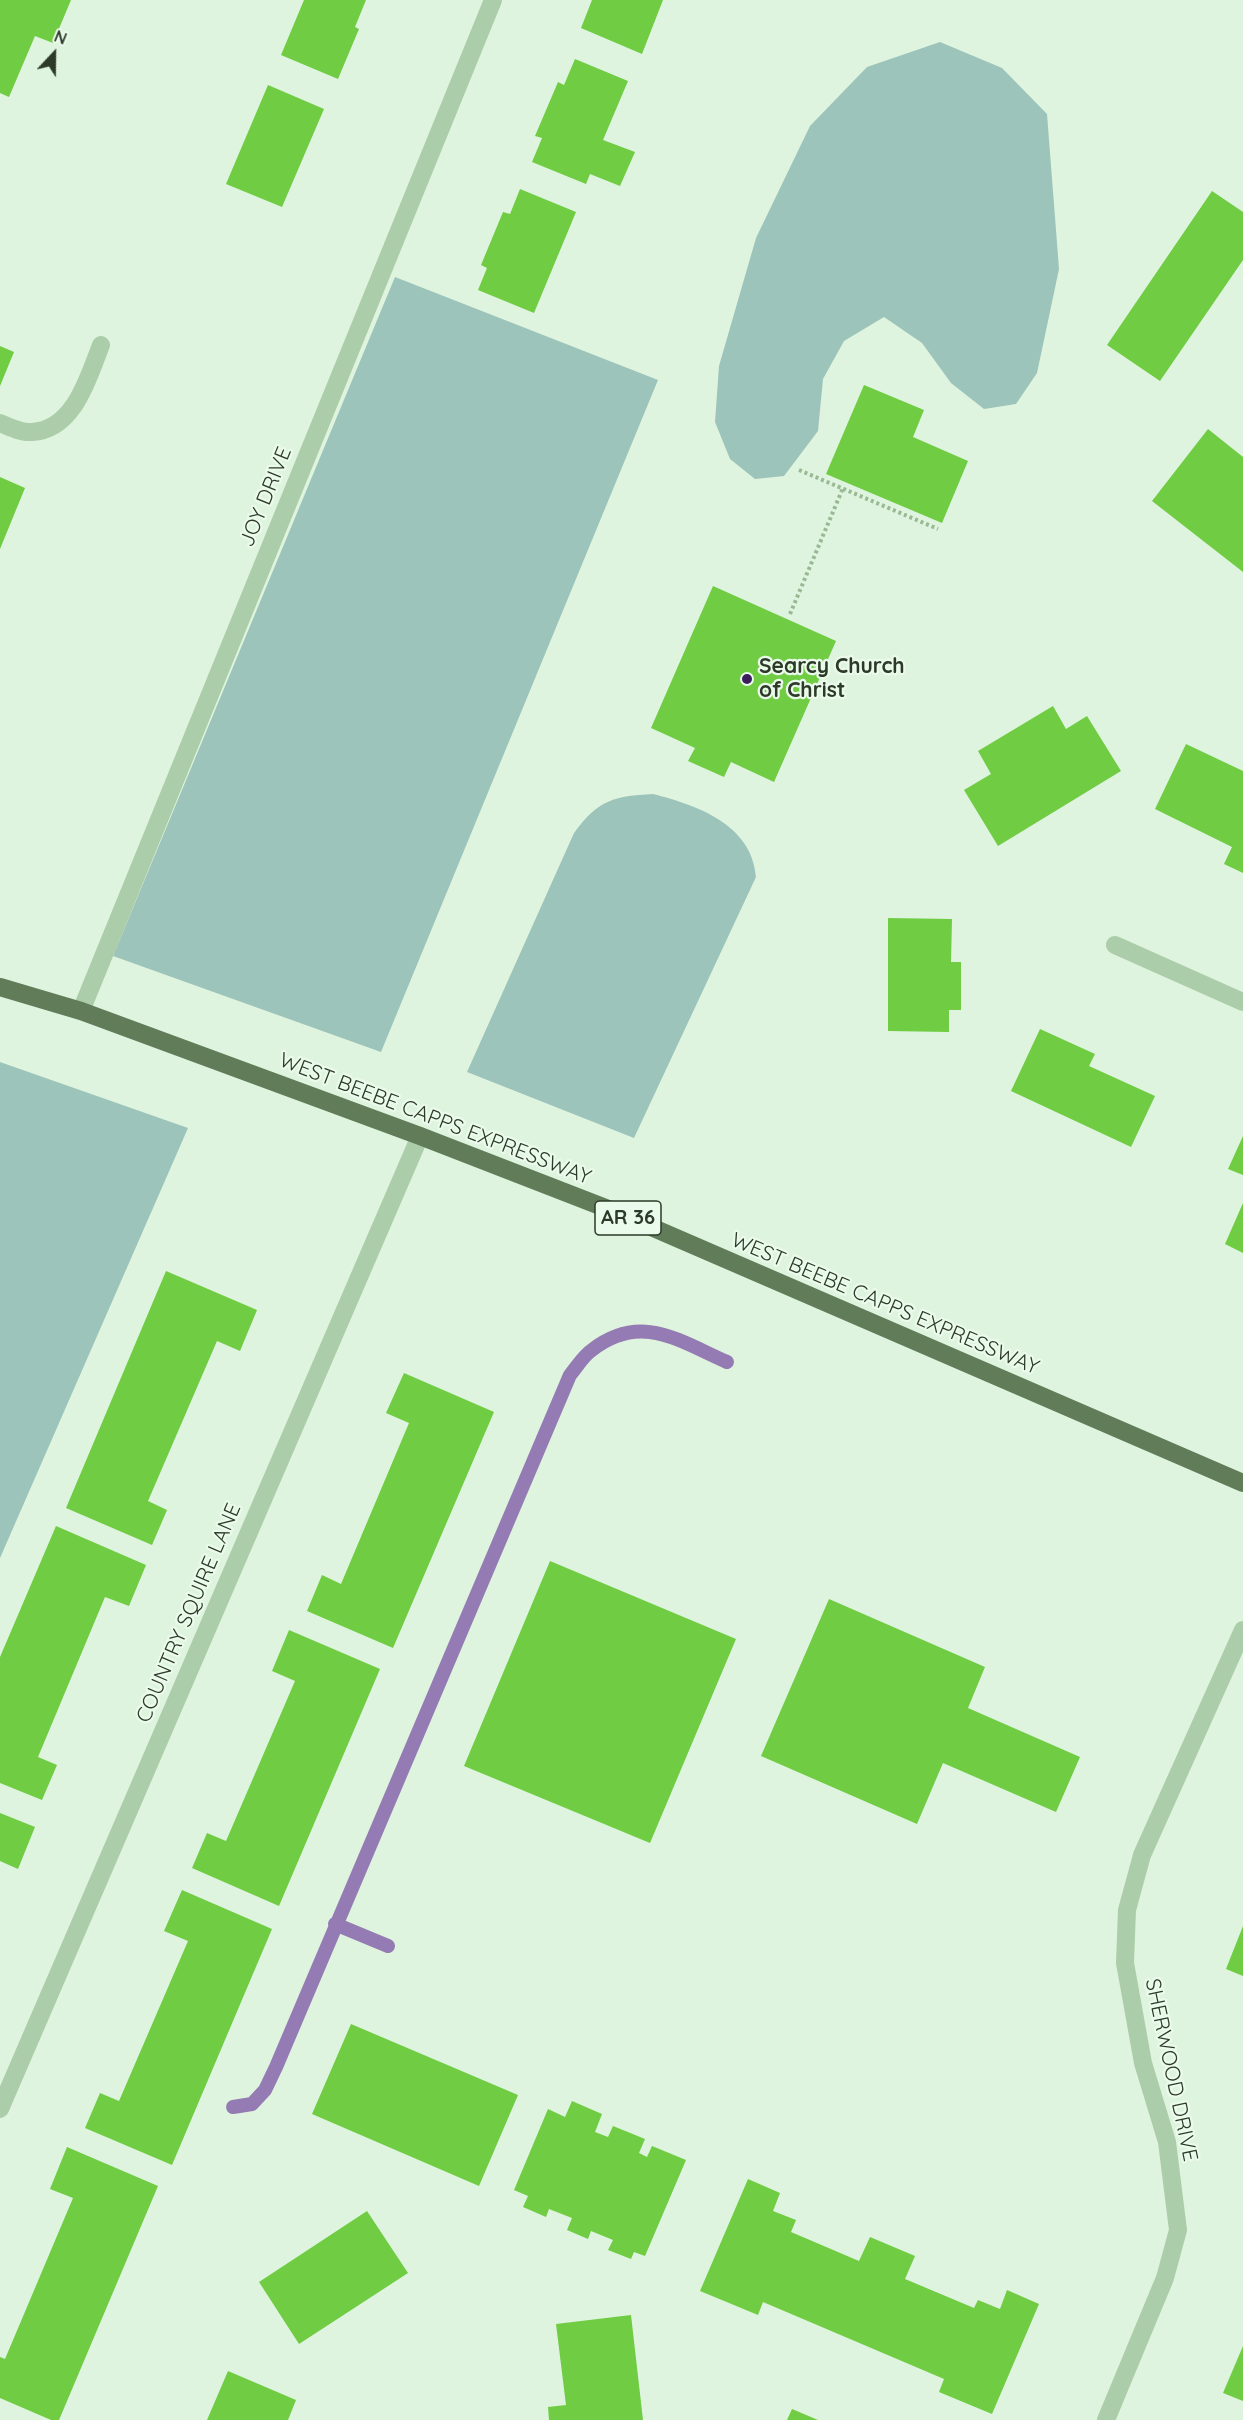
<!DOCTYPE html>
<html>
<head>
<meta charset="utf-8">
<style>
	body { margin:0 }
	#map { position:relative; width:1243px; height:2420px; overflow:hidden; background:#def4de; font-family:Quicksand,sans-serif }
	canvas { display:block }
	.north { position:absolute; left:24px; top:24px; width:60px; height:60px; -webkit-text-stroke:4px #ebfbeb; paint-order:stroke; rotate:22deg; font-size:16px; font-weight:700; line-height:24px; text-align:center; color:#2d3a29 }
	.north::after { content:''; display:block; margin:auto; width:21px; height:27px; background:#2d3a29; clip-path:polygon(50% 0,100% 100%,50% 72%,0 100%) }
</style>
</head>
<body>
<div id="map">
<canvas width="1243" height="2420"></canvas>
<div class="north">N</div>
</div>
<script>
const c = document.querySelector('canvas').getContext('2d');
c.lineJoin = 'round';
function paint(path, color) { c.fillStyle = color; c.fill(path, 'evenodd'); }
function strokePath(path, color, width, dash) { c.strokeStyle = color; c.lineWidth = width; c.lineCap = dash ? 'butt' : 'round'; c.setLineDash(dash || []); c.stroke(path); }
function drawText(font, color, halo, rows, align = 'center') {
  c.font = font + ' Quicksand,sans-serif'; c.lineWidth = 4.5; c.setLineDash([]); c.textBaseline = 'middle'; c.strokeStyle = halo; c.fillStyle = color; for (const [text, x, y, turn = 0] of rows) {
    c.save(); c.translate(x, y); c.rotate((+turn || 0) * Math.PI / 180); c.textAlign = isNaN(turn) ? turn : align; if (halo) c.strokeText(text, 0, 0); c.fillText(text, 0, 0); c.restore();
  }
}
const green = new Path2D(`
	M940,42L1002,68L1047,114L1059,269L1037,373L1016,404L984,409L951,383L922,343L884,317L844,341L823,379L818,431L784,476L755,479L730,459L715,422L719,366L756,238L810,126L867,67Z
	M395,277L658,380L381,1052L113,956Z
	M653,794C696,805 752,824 756,877L634,1138L467,1072L574,833C598,800 614,796 653,794Z
	M0,1062L188,1128L0,1558Z`);
const stream = new Path2D(`
	M335,1924L388,1946
	M233,2107L252,2104L265,2090L276,2067L570,1375C577,1367 583,1356 592,1350C641,1312 679,1341 727,1362`);
const building = new Path2D(`
	M0,0H71L53,43L35,36L9,97L0,93Z
	M304,0H366L355,27L359,29L338,79L281,55Z
	M592,0H663L642,54L581,28Z
	M575,59L628,81L603,140L635,152L620,186L590,174L586,184L532,162L542,138L535,136L558,82L564,85Z
	M268,85L324,109L282,207L226,184Z
	M520,189L576,212L534,313L478,290L487,268L481,265L503,212L510,214Z
	M1212,191L1243,212V260L1160,381L1107,345Z
	M0,346L14,352L0,386Z
	M864,385L924,410L913,437L968,461L942,523L826,474Z
	M1208,429L1243,457V572L1152,501Z
	M0,477L25,488L0,549Z
	M713,586L836,641L774,782L731,762L724,777L688,761L695,748L651,728Z
	M1053,706L1066,729L1087,716L1121,771L998,846L964,790L991,774L978,751Z
	M1186,744L1243,771V873L1224,864L1232,847L1155,809Z
	M888,918L952,919L951,962H961V1010H949V1032L888,1031Z
	M1040,1029L1095,1054L1089,1066L1155,1096L1131,1147L1011,1091Z
	M1243,1136V1175L1228,1169Z
	M1243,1203V1253L1225,1244Z
	M166,1271L257,1310L240,1351L217,1341L148,1501L167,1510L152,1545L66,1508Z
	M404,1373L494,1412L393,1648L307,1611L322,1575L341,1584L409,1423L386,1413Z
	M56,1526L146,1565L129,1606L105,1597L38,1757L57,1765L42,1800L0,1783V1657Z
	M550,1561L736,1639L650,1843L464,1766Z
	M829,1599L985,1667L968,1708L1080,1757L1056,1812L943,1763L917,1824L761,1756Z
	M289,1630L380,1669L279,1906L192,1868L207,1833L226,1841L295,1681L272,1671Z
	M0,1813L35,1827L18,1869L0,1861Z
	M182,1890L272,1929L172,2165L85,2128L100,2093L119,2101L188,1941L164,1931Z
	M1243,1926V1976L1226,1969Z
	M351,2024L518,2095L479,2186L312,2114Z
	M572,2101L602,2114L595,2132L608,2137L613,2126L645,2139L639,2153L647,2157L652,2146L686,2160L645,2256L634,2252L631,2259L608,2250L613,2240L591,2231L588,2239L567,2230L572,2218L549,2209L546,2217L523,2207L528,2196L514,2190L548,2109L565,2117Z
	M67,2147L158,2186L59,2420H51L0,2398V2357L5,2359L73,2198L50,2189Z
	M748,2179L780,2193L773,2211L796,2220L791,2232L859,2261L870,2237L915,2256L905,2279L974,2308L978,2300L1000,2309L1007,2290L1039,2304L992,2414L939,2392L944,2379L763,2302L758,2315L700,2291Z
	M367,2211L408,2273L299,2344L259,2282Z
	M631,2315L643,2420H549L548,2407L566,2405L556,2324Z
	M1243,2346V2401L1223,2393Z
	M228,2371L296,2400L288,2420H207Z
	M792,2409L818,2420H787Z`);
const path = new Path2D(`
	M799,470L938,529
	M790,614L843,488`);
const minor = new Path2D(`
	M0,423C9,427 22,433 32,432C74,430 88,378 101,345
	M1115,945L1243,1002
	M81,1011L493,0
	M0,2109L420,1136
	M1106,2420L1165,2278L1178,2230L1167,2142L1143,2063L1125,1963L1127,1910L1142,1855L1243,1630`);
const major = new Path2D(`
	M0,987L81,1011L420,1136L621,1214L1243,1483`);
const markers = [
	[747,679,6,"#3d1c5e"]
];
const shields = [
	[628,1218,66]
];
const shieldNames = [
	["AR 36",628,1218]
];
const streetNames = [
	["JOY DRIVE",266,497,-68],
	["WEST BEEBE CAPPS EXPRESSWAY",435,1119,21],
	["WEST BEEBE CAPPS EXPRESSWAY",885,1304,23],
	["COUNTRY SQUIRE LANE",189,1613,-67],
	["SHERWOOD DRIVE",1171,2070,78]
];
const poiNames = [
	["Searcy Church",759,667],
	["of Christ",759,691]
];
paint(green, '#9cc4bb');
strokePath(stream, '#957bb3', 14);
paint(building, '#6fcc43');
strokePath(path, '#98b993', 4, [3, 3]);
strokePath(minor, '#accda9', 18);
strokePath(major, '#617c59', 18);
for (const [x, y, r, color] of markers) { const dot = new Path2D(); dot.arc(x, y, r, 0, 2 * Math.PI); c.fillStyle = color; c.fill(dot); strokePath(dot, '#ebfbeb', 2); }
for (const [x, y, w] of shields) { const box = new Path2D(); box.roundRect(x - w / 2, y - 17, w, 34, 4.5); c.fillStyle = '#ebfbeb'; c.fill(box); strokePath(box, '#2d3a29', 1.5); }
drawText('bold 20px', '#2d3a29', null, shieldNames);
drawText('21px', '#2d3a29', '#ebfbeb', streetNames);
drawText('bold 21px', '#2d3a29', '#ebfbeb', poiNames, 'left');
</script>
</body>
</html>
